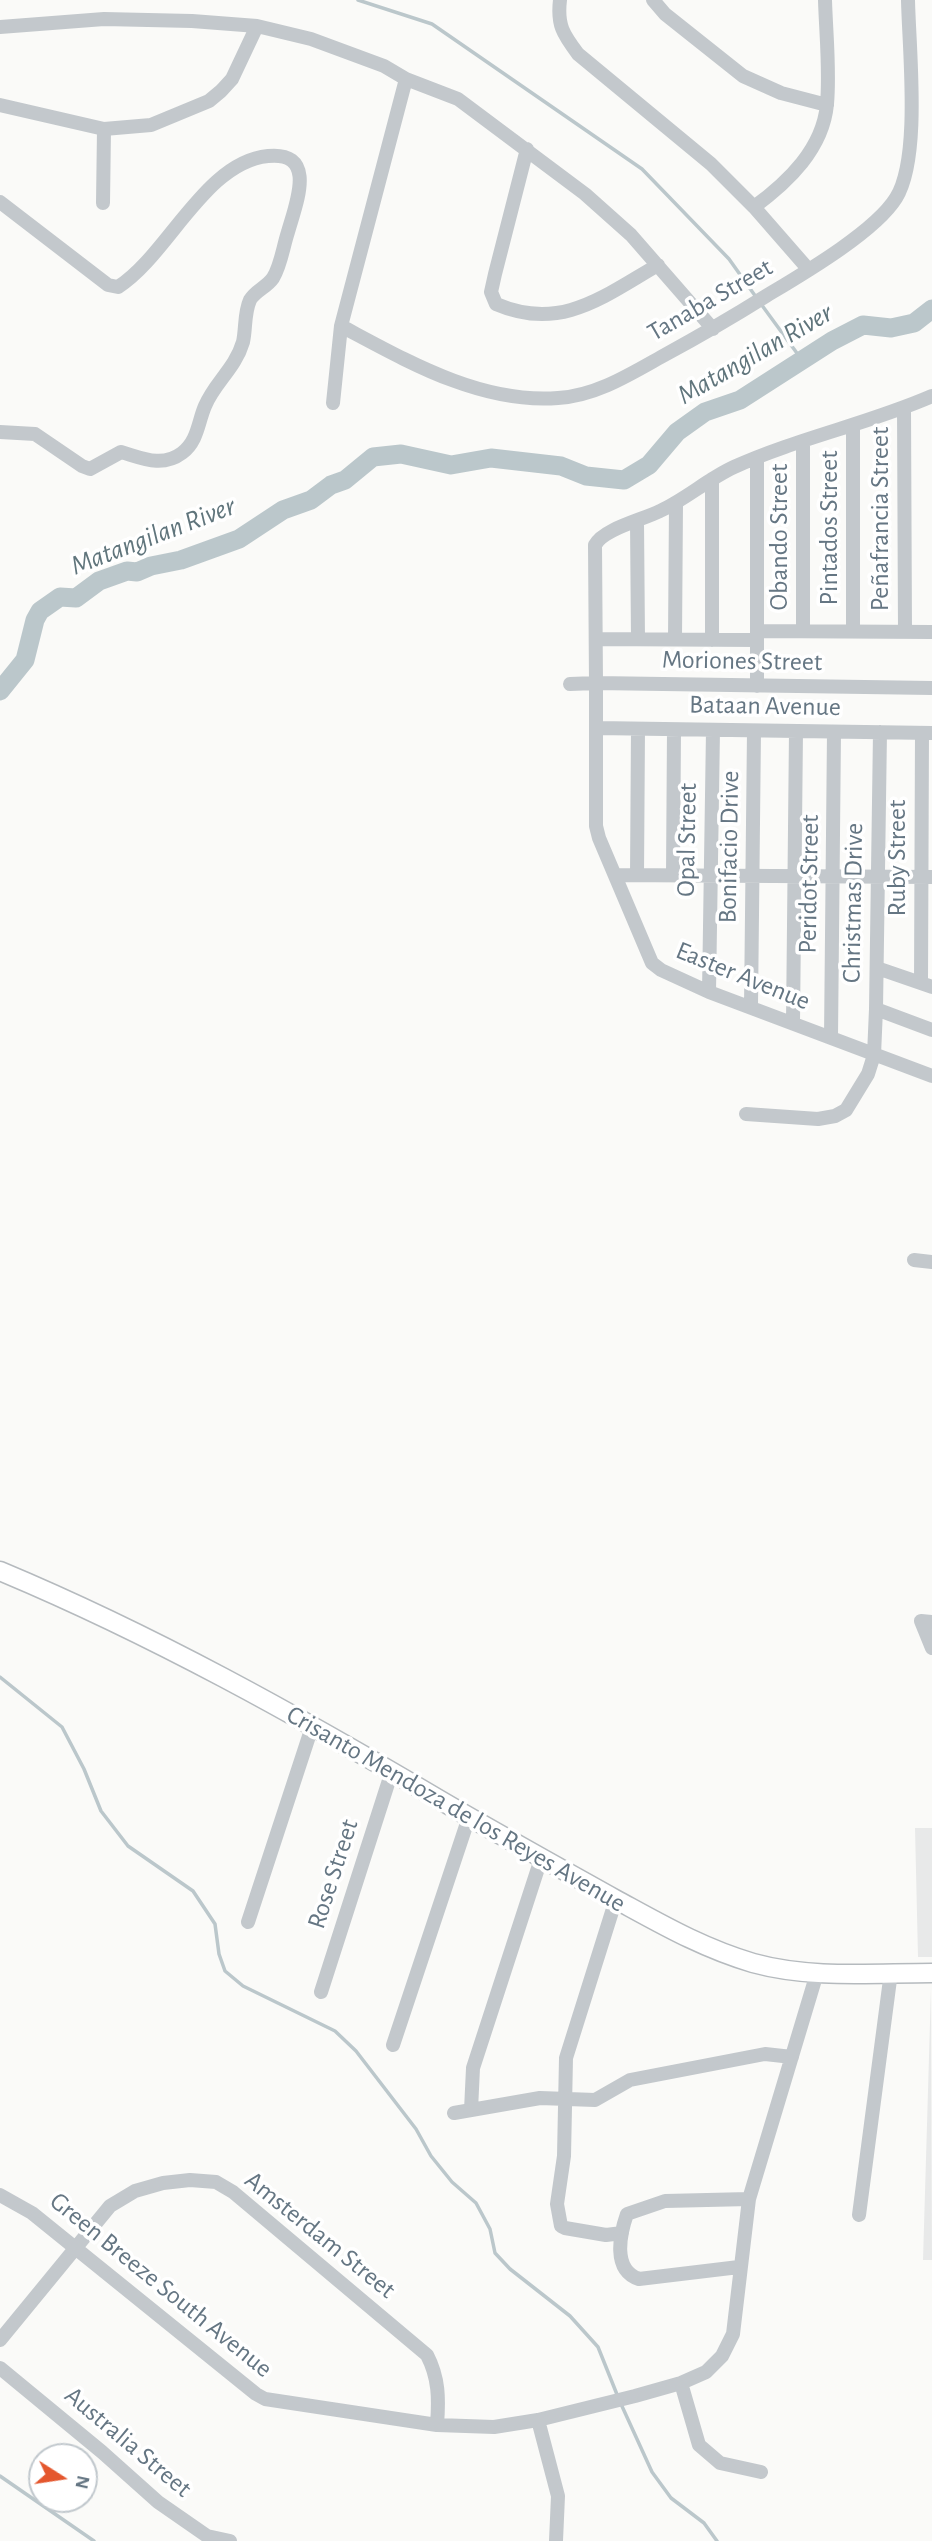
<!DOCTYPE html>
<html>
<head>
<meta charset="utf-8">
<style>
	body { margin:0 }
	#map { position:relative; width:932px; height:2541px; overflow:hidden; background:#fafaf8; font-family:"Alegreya Sans",sans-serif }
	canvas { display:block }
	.north { position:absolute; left:28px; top:2443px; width:70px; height:70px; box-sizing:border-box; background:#fff; border:2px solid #c1c8cd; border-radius:50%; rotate:102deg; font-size:19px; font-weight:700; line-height:28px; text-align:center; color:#657683 }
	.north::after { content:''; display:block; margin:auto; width:24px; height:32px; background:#e4572e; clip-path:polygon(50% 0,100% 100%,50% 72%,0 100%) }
</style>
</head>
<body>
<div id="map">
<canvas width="932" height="2541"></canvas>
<div class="north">N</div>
</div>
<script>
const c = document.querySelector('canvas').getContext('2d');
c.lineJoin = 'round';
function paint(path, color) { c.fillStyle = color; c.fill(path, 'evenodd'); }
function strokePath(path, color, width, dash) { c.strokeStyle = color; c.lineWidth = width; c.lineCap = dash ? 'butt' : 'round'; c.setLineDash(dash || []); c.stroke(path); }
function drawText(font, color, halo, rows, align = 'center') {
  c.font = font + ' "Alegreya Sans",sans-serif'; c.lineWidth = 7; c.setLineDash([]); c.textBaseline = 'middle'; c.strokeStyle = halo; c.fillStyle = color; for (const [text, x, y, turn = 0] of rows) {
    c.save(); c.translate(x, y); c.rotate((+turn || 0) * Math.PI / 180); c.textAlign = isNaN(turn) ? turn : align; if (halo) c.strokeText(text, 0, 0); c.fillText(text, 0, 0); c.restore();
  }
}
const built = new Path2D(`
	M915,1828H932V1957H918Z
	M931,1989L932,2260H923Z`);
const stream = new Path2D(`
	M358,0L432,24L642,169L729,259L756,297
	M761,304L802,360
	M0,1677L62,1727L84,1769L101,1811L128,1846L193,1891L215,1924L219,1954L225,1971L243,1986L335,2031L356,2051L416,2129L431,2156L452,2182L476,2203L490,2229L495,2253L510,2269L570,2316L598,2347L618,2397
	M621,2404L652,2472L671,2498L704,2523L717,2541
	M0,2476L94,2541`);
const river = new Path2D(`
	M0,691L25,660L35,620L40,611L60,597L76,598L99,581L127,571L137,572L151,566L181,560L239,539L283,510L311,500L331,485L345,480L373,457L401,454L451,465L491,458L561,466L586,476L624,480L649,465L677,432L705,412L740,400L832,341L863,325L891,328L914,323L932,309`);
const minor = new Path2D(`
	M560,0C557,25 563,34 578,54L711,164L754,207L809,270
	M653,0L665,14L743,76L781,93L827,105
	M0,27L104,19L192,21L257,26L311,39L384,66L406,79L458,99L585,194L631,235L713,329
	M0,105L104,129L151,125L209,101L221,91L232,79L257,26
	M527,149L495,274L491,292L496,304C561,332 604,296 658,265
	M0,202L108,285L118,287C168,255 205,162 268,156C319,151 295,206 288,232C283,247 281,265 273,278C267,287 255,291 250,300C244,313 246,329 243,342C235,369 215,382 205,406C198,422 198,441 182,453C162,468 142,458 121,452L90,469L82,466L35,434L0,432
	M103,203L104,129
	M754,207C788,182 823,149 827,104C830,70 826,34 825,0
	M341,326C407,361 480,404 558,398C595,396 629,375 661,357C696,338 731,318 766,296C801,275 875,232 896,198C921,158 909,50 908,0
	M932,396C868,424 798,438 734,467C708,479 686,499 660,511C642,520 603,529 595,545L596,683L932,688
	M333,403L341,326L406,79
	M904,408L905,631
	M853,425V631
	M757,458V686
	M637,522L638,639
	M757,631L932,632
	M803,631V442
	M596,639L757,640
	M675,639L676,504
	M712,640V479
	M570,684L596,683V826L599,838L652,963L661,970L709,992L932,1076
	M597,728L932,733
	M615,875L932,877
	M637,875L638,729
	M673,875L674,730
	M877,968L932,987
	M921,983L922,733
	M709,992L713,730
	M751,1006L754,731
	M876,1009L932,1030
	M793,1022L796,731
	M831,1037L834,732
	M746,1114L818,1119L835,1116L846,1110L868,1074L874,1055L876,1009L880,732
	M914,1260L932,1262
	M932,1622L921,1621L932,1648
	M616,1899L566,2058L564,2156L557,2204L561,2226L565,2228L606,2235L622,2233
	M248,1922L312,1727
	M321,1992L392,1771
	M393,2045L469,1817
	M471,2110L473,2068L541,1859
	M454,2113L540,2098L595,2100L630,2080L765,2054L792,2057
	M0,2195L32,2213L256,2394L265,2399L437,2425L494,2427L538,2420L635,2396L681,2383L706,2372L722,2356L733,2334L749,2199L817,1973
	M859,2215L891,1972
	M739,2267L639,2279C612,2270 620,2234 627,2214L665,2201L749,2199
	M0,2340L110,2206L135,2191L163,2183L190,2180L216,2182L233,2192L427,2355C439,2378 439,2399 437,2425
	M0,2368L102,2452L158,2502L207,2536L230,2541
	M681,2383L699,2445L720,2463L761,2472
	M538,2420L558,2496L556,2541`);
const major = new Path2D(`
	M0,1571C153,1635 298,1716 440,1800C498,1834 556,1866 615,1899C661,1924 702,1948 753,1963C811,1979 873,1973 932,1973`);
const streetNames = [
	["Tanaba Street",710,300,-30],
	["Peñafrancia Street",880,519,-90],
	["Pintados Street",829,528,-90],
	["Obando Street",779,537,-90],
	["Moriones Street",742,661,1],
	["Bataan Avenue",765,706,1],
	["Opal Street",687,840,-89],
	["Bonifacio Drive",729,847,-89],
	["Ruby Street",897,858,-90],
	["Peridot Street",809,884,-89],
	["Christmas Drive",853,903,-89],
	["Easter Avenue",743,976,22],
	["Crisanto Mendoza de los Reyes Avenue",456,1809,30],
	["Rose Street",333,1874,-72],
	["Amsterdam Street",320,2235,39],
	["Green Breeze South Avenue",161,2285,39],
	["Australia Street",128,2442,40]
];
const waterNames = [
	["Matangilan River",755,354,-30],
	["Matangilan River",153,536,-21]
];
paint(built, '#e8e9e9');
strokePath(stream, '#bbc7cb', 3.5);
strokePath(river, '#bbc7cb', 19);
strokePath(major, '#b5babe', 21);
strokePath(minor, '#c3c8cc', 14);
strokePath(major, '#fff', 18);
drawText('26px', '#657683', '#fff', streetNames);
drawText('italic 28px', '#60757c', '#fff', waterNames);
</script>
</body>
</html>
